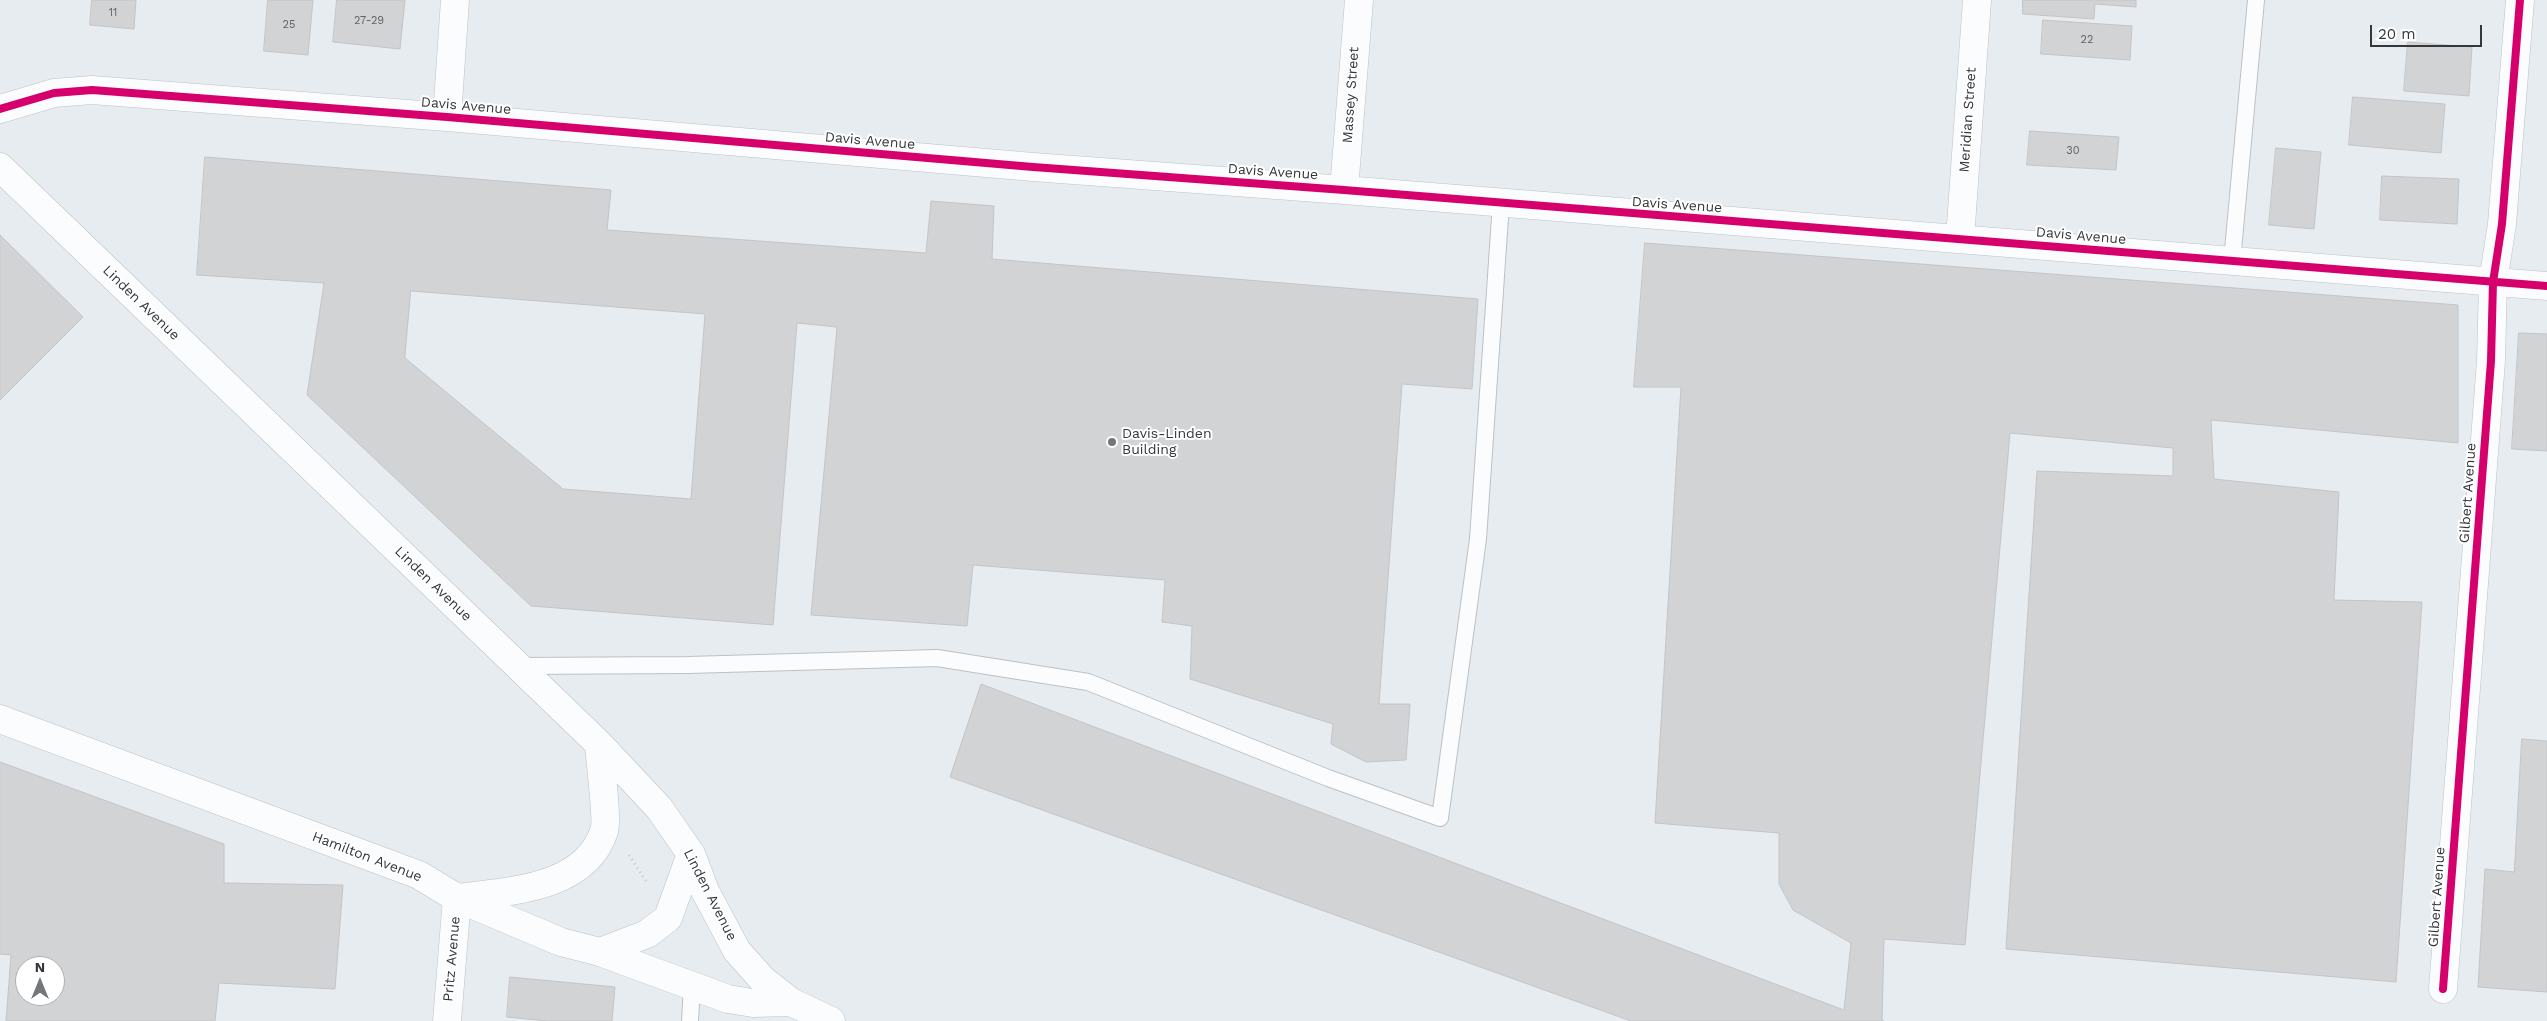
<!DOCTYPE html>
<html>
<head>
<meta charset="utf-8">
<style>
	body { margin:0 }
	#map { position:relative; width:2547px; height:1021px; overflow:hidden; background:#e7ecf0; font-family:"Work Sans",sans-serif }
	canvas { display:block }
	.north { position:absolute; left:15px; top:956px; width:50px; height:50px; box-sizing:border-box; background:#fff; border:1px solid #aeafb1; border-radius:50%; rotate:0deg; font-size:14px; font-weight:700; line-height:20px; text-align:center; color:#34383b }
	.north::after { content:''; display:block; margin:auto; width:18px; height:22px; background:#73777a; clip-path:polygon(50% 0,100% 100%,50% 72%,0 100%) }
	.scale { position:absolute; left:2370px; top:25px; width:112px; height:22px; box-sizing:border-box; border:2px solid #34383b; border-top:0; padding-left:6px; font-size:15px; line-height:18px; white-space:nowrap; color:#34383b; -webkit-text-stroke:4px #fff; paint-order:stroke }
</style>
</head>
<body>
<div id="map">
<canvas width="2547" height="1021"></canvas>
<div class="north">N</div>
<div class="scale">20 m</div>
</div>
<script>
const c = document.querySelector('canvas').getContext('2d');
c.lineJoin = 'round';
function paint(path, color) { c.fillStyle = color; c.fill(path, 'evenodd'); }
function strokePath(path, color, width, dash) { c.strokeStyle = color; c.lineWidth = width; c.lineCap = dash ? 'butt' : 'round'; c.setLineDash(dash || []); c.stroke(path); }
function drawText(font, color, halo, rows, align = 'center') {
  c.font = font + ' "Work Sans",sans-serif'; c.lineWidth = 4; c.setLineDash([]); c.textBaseline = 'middle'; c.strokeStyle = halo; c.fillStyle = color; for (const [text, x, y, turn = 0] of rows) {
    c.save(); c.translate(x, y); c.rotate((+turn || 0) * Math.PI / 180); c.textAlign = isNaN(turn) ? turn : align; if (halo) c.strokeText(text, 0, 0); c.fillText(text, 0, 0); c.restore();
  }
}
const building = new Path2D(`
	M92,0H136L134,29L90,25Z
	M268,0H313L308,55L264,51Z
	M337,0H405L400,49L333,42Z
	M2023,0H2136V7L2095,4L2094,19L2023,14Z
	M2043,20L2132,26L2130,60L2041,54Z
	M2408,42L2472,47L2469,96L2404,91Z
	M2353,97L2445,104L2441,153L2349,145Z
	M2030,131L2119,137L2116,170L2027,165Z
	M2276,148L2321,152L2314,229L2269,225Z
	M205,157L611,190L607,230L926,253L931,201L994,206L992,259L1478,299L1472,389L1402,384L1379,704H1410L1406,760L1366,762L1331,744L1333,724L1190,679L1192,626L1162,622L1165,580L973,565L967,626L811,615L837,327L797,323L773,625L531,606L307,395L324,283L197,275ZM411,291L705,314L691,499L563,489L405,358Z
	M2382,176L2459,179L2457,224L2380,220Z
	M0,235L83,317L0,400Z
	M1645,243L2458,305V443L2211,420L2214,479L2339,492L2334,600L2422,602L2396,982L2006,949L2037,471L2173,476V448L2010,433L1965,945L1884,939L1882,1020L1884,1021H1631L950,777L981,684L1844,1010L1851,943L1793,910L1779,884V833L1655,823L1681,387H1634Z
	M2519,333L2547,334V451L2512,449Z
	M2522,739L2547,741V992L2478,987L2485,869L2514,872Z
	M0,762L224,844V883L343,885L335,989L219,983L215,1021H6L11,955L0,954ZM25,966H55V996H25Z
	M510,977L615,987L612,1021H547L507,1017Z`);
const path = new Path2D(`
	M629,855L646,881`);
const service = new Path2D(`
	M2232,261L2256,0
	M518,666L688,665L937,658L1088,682L1328,778L1440,818L1478,539L1501,203
	M690,1021L692,986`);
const minor = new Path2D(`
	M0,109L54,93L92,90L447,117L1033,167L1344,190L2547,286
	M447,117L455,0
	M1344,190L1359,0
	M1960,239L1977,0
	M2443,989L2491,361L2493,282L2502,224L2520,0
	M447,1021L457,898`);
const tertiary = new Path2D(`
	M0,719L419,875L457,898L561,942L600,952L728,999L753,1003L791,1002`);
const secondary = new Path2D(`
	M0,167L599,744L659,808L691,854L705,891L737,951L763,980L791,1002L831,1021
	M457,898C507,891 585,890 604,831C608,821 600,760 599,744
	M600,952L647,934L668,918L691,854`);
const cycleway = new Path2D(`
	M0,109L54,93L92,90L447,117L1033,167L1344,190L2547,286
	M2443,989L2491,361L2493,282L2502,224L2520,0`);
const markers = [
	[1112,442,5,"#73777a"]
];
const numberNames = [
	["11",113,13],
	["27-29",369,21],
	["25",289,25],
	["22",2087,40],
	["30",2073,151]
];
const streetNames = [
	["Massey Street",1351,95,-86],
	["Davis Avenue",466,106,5],
	["Meridian Street",1968,120,-86],
	["Davis Avenue",870,141,5],
	["Davis Avenue",1273,172,4],
	["Davis Avenue",1677,205,4],
	["Davis Avenue",2081,236,5],
	["Linden Avenue",141,303,44],
	["Gilbert Avenue",2468,493,-86],
	["Linden Avenue",433,584,44],
	["Hamilton Avenue",367,857,21],
	["Linden Avenue",710,895,63],
	["Gilbert Avenue",2437,897,-86],
	["Pritz Avenue",452,959,-85]
];
const poiNames = [
	["Davis-Linden",1122,434],
	["Building",1122,450]
];
paint(building, '#d2d3d5');
strokePath(building, '#c4c4c6', 1);
strokePath(service, '#bdc1c4', 18);
strokePath(minor, '#bdc1c4', 29);
strokePath(tertiary, '#bdc1c4', 29);
strokePath(secondary, '#bdc1c4', 29);
strokePath(path, '#c9cbcc', 3, [1, 4]);
strokePath(service, '#fbfcfd', 16);
strokePath(minor, '#fbfcfd', 28);
strokePath(tertiary, '#fbfcfd', 28);
strokePath(secondary, '#fbfcfd', 28);
strokePath(cycleway, '#d6006c', 8);
for (const [x, y, r, color] of markers) { const dot = new Path2D(); dot.arc(x, y, r, 0, 2 * Math.PI); c.fillStyle = color; c.fill(dot); strokePath(dot, '#fff', 2); }
drawText('11px', '#5f6265', null, numberNames);
drawText('14px', '#34383b', '#fff', streetNames);
drawText('14px', '#34383b', '#fff', poiNames, 'left');
</script>
</body>
</html>
